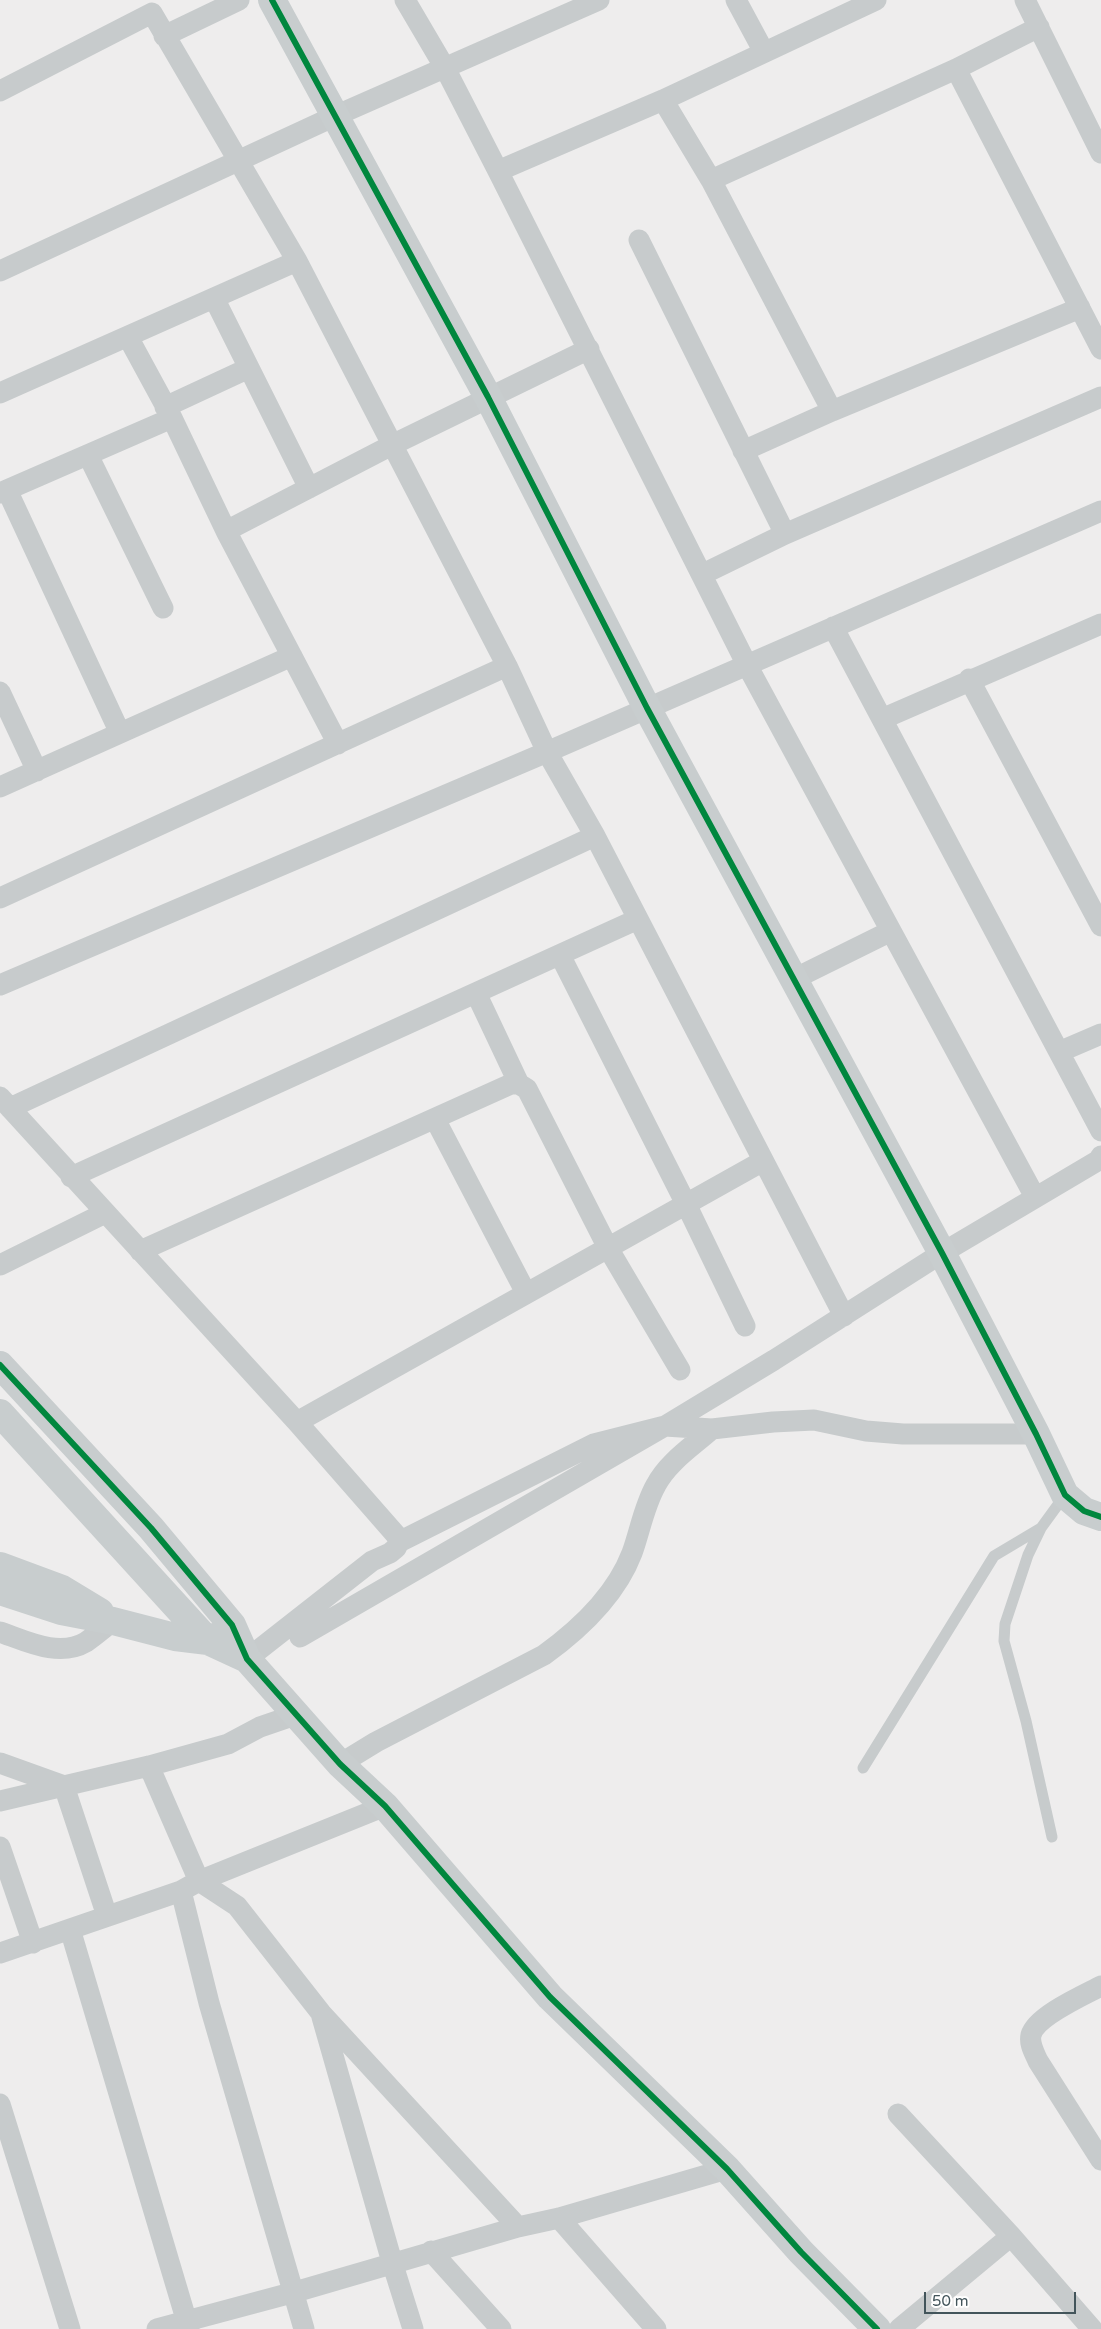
<!DOCTYPE html>
<html>
<head>
<meta charset="utf-8">
<style>
	body { margin:0 }
	#map { position:relative; width:1101px; height:2329px; overflow:hidden; background:#eeeded; font-family:"Varela Round",sans-serif }
	canvas { display:block }
	.scale { position:absolute; left:924px; top:2292px; width:152px; height:22px; box-sizing:border-box; border:2px solid #43555b; border-top:0; padding-left:6px; font-size:15px; line-height:18px; white-space:nowrap; color:#43555b; -webkit-text-stroke:4px #fff; paint-order:stroke }
</style>
</head>
<body>
<div id="map">
<canvas width="1101" height="2329"></canvas>
<div class="scale">50 m</div>
</div>
<script>
const c = document.querySelector('canvas').getContext('2d');
c.lineJoin = 'round';
function strokePath(path, color, width, dash) { c.strokeStyle = color; c.lineWidth = width; c.lineCap = dash ? 'butt' : 'round'; c.setLineDash(dash || []); c.stroke(path); }
const lane = new Path2D(`
	M863,1768L994,1556L1041,1528
	M1052,1837L1026,1721L1004,1641L1005,1624L1028,1555L1041,1528L1065,1495`);
const street = new Path2D(`
	M405,0L445,68L498,171L747,665L1035,1197
	M736,0L764,52
	M1025,0L1101,153
	M164,36L239,0
	M956,69L1101,349
	M0,91L152,13L297,261L507,666L547,752L595,836L844,1316
	M663,100L711,180L832,411
	M498,171L663,100L876,0
	M711,180L956,69L1039,27
	M639,240L785,534
	M0,271L335,116L599,0
	M214,298L309,488
	M128,337L172,418L226,531L392,445L589,349
	M0,393L297,261
	M165,407L249,368
	M743,451L832,411L1080,308
	M88,455L163,608
	M7,490L120,733
	M0,493L172,418
	M226,531L338,744
	M703,574L785,534L1101,397
	M833,627L1101,1131
	M969,679L1101,926
	M0,692L37,771
	M882,719L1101,624
	M0,787L292,656
	M0,898L507,666
	M560,955L686,1204L745,1326
	M794,979L891,931
	M0,985L547,752L1101,511
	M476,993L519,1084
	M1059,1052L1101,1034
	M0,1097L297,1422L396,1535L399,1542L396,1548L390,1553L372,1561L247,1659
	M10,1108L595,836
	M435,1119L526,1293
	M71,1177L638,919
	M140,1251L511,1084H519L527,1089L608,1248L680,1370
	M0,1265L105,1213
	M297,1422L763,1161
	M399,1542L594,1444L665,1426L712,1429L773,1422L814,1420L866,1431L903,1434H1036
	M0,1632C26,1641 59,1658 86,1642C95,1636 104,1628 113,1621
	M300,1637L665,1426L774,1360L942,1253L1099,1160L1101,1156
	M0,1763L64,1786L107,1916
	M340,1764L376,1742L544,1655C580,1629 616,1595 632,1553C640,1531 644,1506 656,1485C668,1462 693,1446 712,1429
	M149,1766L199,1881L237,1906L321,2013L518,2227
	M0,1801L149,1766L228,1744L260,1727L295,1715
	M0,1847L33,1943
	M181,1891L209,2003L304,2329
	M70,1929L189,2329
	M0,1953L181,1891L199,1881L385,1806
	M1101,1986C1084,1995 1036,2016 1031,2035C1029,2044 1034,2052 1038,2061L1101,2160
	M322,2017L392,2262L413,2329
	M0,2104L70,2329
	M898,2114L1011,2236L1092,2329
	M559,2218L656,2329
	M431,2251L501,2329
	M157,2329L295,2292L518,2227L559,2218L727,2169
	M899,2329L1011,2236`);
const secondary = new Path2D(`
	M272,0L488,397L647,708L942,1253L1036,1434L1065,1495L1084,1511L1101,1517
	M0,1365L151,1528L232,1625L247,1659L340,1764L385,1806L550,1997L727,2169L801,2252L877,2329
	M0,1413L208,1641L247,1659
	M0,1566L62,1589L100,1612
	M0,1591L61,1611L113,1621L175,1637L208,1641L214,1637`);
const cycleway = new Path2D(`
	M272,0L488,397L647,708L942,1253L1036,1434L1065,1495L1084,1511L1101,1517
	M0,1365L151,1528L232,1625L247,1659L340,1764L385,1806L550,1997L727,2169L801,2252L877,2329`);
strokePath(lane, '#c7cbcc', 11);
strokePath(street, '#c7cbcc', 21);
strokePath(secondary, '#c8cdce', 28);
strokePath(cycleway, '#00873e', 6);
</script>
</body>
</html>
